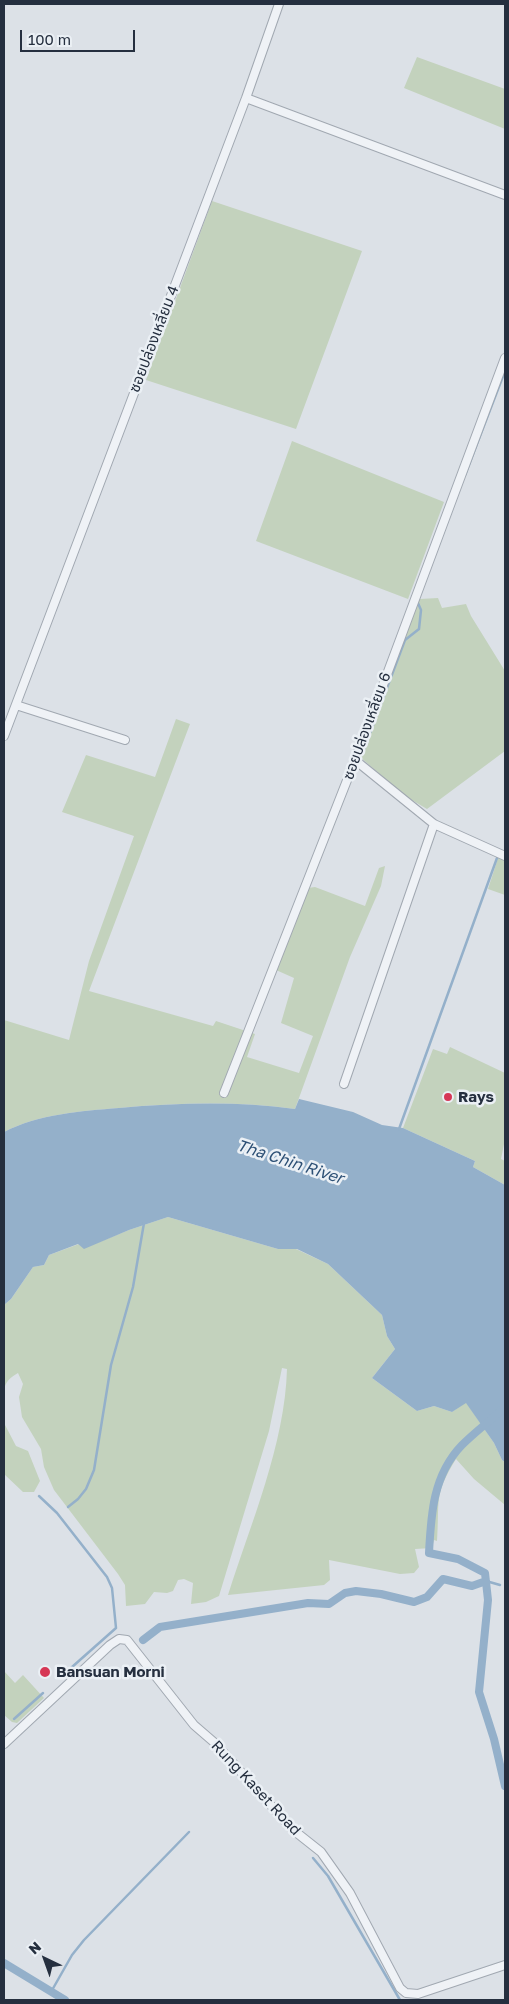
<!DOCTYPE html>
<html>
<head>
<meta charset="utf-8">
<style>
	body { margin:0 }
	#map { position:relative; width:509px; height:2004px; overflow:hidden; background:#dce1e7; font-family:"Golos Text",sans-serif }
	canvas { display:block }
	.frame { position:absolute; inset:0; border:5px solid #252f3f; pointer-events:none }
	.north { position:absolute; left:20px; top:1934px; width:50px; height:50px; -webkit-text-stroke:4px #ebf0f5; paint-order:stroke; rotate:318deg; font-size:14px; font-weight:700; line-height:20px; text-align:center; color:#252f3f }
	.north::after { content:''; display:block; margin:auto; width:18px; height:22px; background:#252f3f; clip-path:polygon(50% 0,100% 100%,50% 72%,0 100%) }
	.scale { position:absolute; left:20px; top:30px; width:115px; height:22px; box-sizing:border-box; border:2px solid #252f3f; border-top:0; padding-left:6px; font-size:15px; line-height:18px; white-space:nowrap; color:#252f3f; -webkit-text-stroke:4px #ebf0f5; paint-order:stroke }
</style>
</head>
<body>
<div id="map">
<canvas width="509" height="2004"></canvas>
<div class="frame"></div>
<div class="north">N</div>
<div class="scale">100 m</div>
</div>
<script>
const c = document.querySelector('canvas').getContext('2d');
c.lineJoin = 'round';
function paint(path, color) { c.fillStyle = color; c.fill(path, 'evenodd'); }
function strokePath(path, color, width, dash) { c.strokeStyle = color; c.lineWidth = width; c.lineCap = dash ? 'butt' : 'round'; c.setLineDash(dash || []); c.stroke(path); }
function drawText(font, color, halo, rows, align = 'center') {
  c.font = font + ' "Golos Text","Noto Sans Thai",sans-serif'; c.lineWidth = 5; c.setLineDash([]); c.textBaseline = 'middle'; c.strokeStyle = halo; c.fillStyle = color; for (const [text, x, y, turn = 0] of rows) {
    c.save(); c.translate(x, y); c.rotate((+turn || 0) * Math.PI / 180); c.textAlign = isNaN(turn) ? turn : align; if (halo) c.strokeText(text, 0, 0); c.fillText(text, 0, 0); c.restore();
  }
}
const green = new Path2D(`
	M417,57L505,89V129L404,88Z
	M212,201L362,251L296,429L146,380Z
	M292,441L444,502L408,599L256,541Z
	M438,598L442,608L466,604L471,616L505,671V751L427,809L405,796L360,757L413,610L420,599Z
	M176,719L190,724L89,991L213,1026L216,1021L255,1034L247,1057L299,1073L313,1036L281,1023L294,978L276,970L308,888L315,887L365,906L379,868L385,866L381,886L350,957L295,1109C237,1101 178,1103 119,1108C81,1111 39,1114 4,1132V1020L69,1040L89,961L134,836L62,812L86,755L155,777Z
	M499,855L505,858V895L488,889Z
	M450,1047L505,1073V1139L501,1159L505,1161V1185L473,1167L475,1161L403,1128L433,1049L447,1054Z
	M168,1217L278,1249H296L328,1264L382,1315L387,1336L395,1349L372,1378L417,1411L434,1406L452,1412L466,1402L494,1443L502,1460L505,1462V1505L474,1479L456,1459C433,1496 440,1501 437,1541L434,1540L432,1548L415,1549L419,1567L414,1573L400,1574L329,1560L330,1580L324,1585L228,1595C251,1523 285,1444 287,1369L282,1368L269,1431L219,1596L206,1602L191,1604L193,1583L184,1579L178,1580L173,1591L167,1593L154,1592L145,1604L126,1606L125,1585L118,1574L54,1490L44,1467L41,1449L22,1417L19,1397L23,1384L18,1373C10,1378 5,1381 4,1392V1305L11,1299L33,1267L44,1265L49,1255L79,1244L84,1248L129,1230Z
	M4,1423L16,1446L28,1451L40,1481L34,1492H23L4,1474Z
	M4,1671L15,1683L23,1675L44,1698L17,1723L12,1722L4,1715Z`);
const water = new Path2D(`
	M299,1099L353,1112L382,1125L403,1128L475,1161L473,1167L505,1185V1462L502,1460L494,1443L466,1403L452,1412L434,1406L417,1411L372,1378L395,1349L387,1336L382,1315L328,1264L297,1249H278L168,1217L129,1230L84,1249L78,1244L49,1255L44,1265L33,1267L11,1299L4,1305V1132C39,1114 81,1111 119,1108C178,1103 237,1101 295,1109Z`);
const stream = new Path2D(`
	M465,475L505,371
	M362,754L405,640L419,629L421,610L417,601
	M399,1129L497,858
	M39,1496L57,1513L107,1577L112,1588L116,1628L63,1675
	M68,1507L78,1499L86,1489L94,1470L111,1365L133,1287L144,1223
	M486,1581L500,1585
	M14,1719L43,1693
	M313,1858L328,1876L400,2000
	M51,1992L72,1955L84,1940L189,1832`);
const canal = new Path2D(`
	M505,1407C491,1420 475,1432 462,1445C433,1475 431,1514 429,1553L458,1559L485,1573L488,1600L479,1692L494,1739L505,1786
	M143,1640L160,1627L308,1603L329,1604L345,1593L356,1591L381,1594L414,1602L427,1597L443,1579L472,1586L486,1581
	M4,1963L65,2000`);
const minor = new Path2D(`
	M246,98L505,195
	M16,705L125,740
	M4,736L246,98L279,4
	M355,760L434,824L505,856
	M344,1084L434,824
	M224,1093L355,760L505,358
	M4,1744L110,1645L119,1639L127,1640L194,1725L216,1744L292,1829L321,1852L350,1893L400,1988L406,1993L418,1994L505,1965`);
const markers = [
	[448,1097,5,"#d63755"],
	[45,1672,6,"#d63755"]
];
const streetNames = [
	["ซอยปล่องเหลี่ยม 4",154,339,-69],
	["ซอยปล่องเหลี่ยม 6",367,726,-70],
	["Rung Kaset Road",256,1788,47]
];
const poiNames = [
	["Rays",458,1097],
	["Bansuan Morni",56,1672]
];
const waterNames = [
	["Tha Chin River",290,1162,18]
];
paint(green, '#c3d2bd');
paint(water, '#94b0ca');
strokePath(stream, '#94b0ca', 2.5);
strokePath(canal, '#94b0ca', 8);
strokePath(minor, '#a1a8b1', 10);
strokePath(minor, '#eff2f6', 8);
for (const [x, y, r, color] of markers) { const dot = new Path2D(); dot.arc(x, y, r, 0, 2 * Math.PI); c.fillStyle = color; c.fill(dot); strokePath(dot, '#ebf0f5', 2); }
drawText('15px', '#252f3f', '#ebf0f5', streetNames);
drawText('bold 15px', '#252f3f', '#ebf0f5', poiNames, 'left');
drawText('italic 16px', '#2d5075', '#ebf0f5', waterNames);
</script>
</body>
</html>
